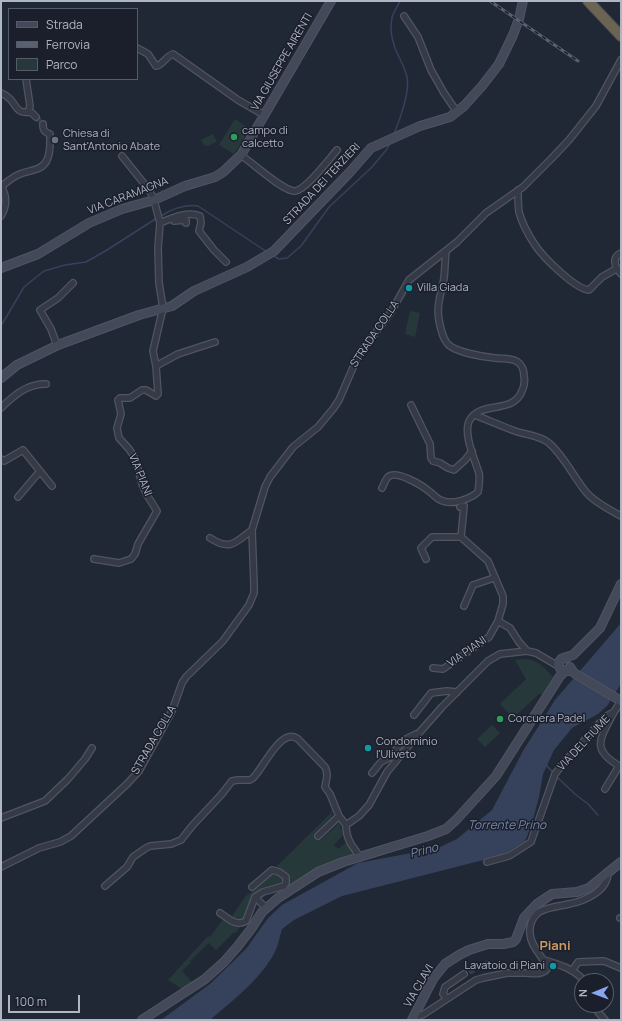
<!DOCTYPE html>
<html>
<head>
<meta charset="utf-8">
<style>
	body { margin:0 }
	#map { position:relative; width:622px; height:1021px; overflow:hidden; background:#212835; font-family:Manrope,sans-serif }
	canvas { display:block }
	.frame { position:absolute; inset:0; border:2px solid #afb5c3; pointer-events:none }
	.legend { position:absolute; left:8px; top:8px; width:130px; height:72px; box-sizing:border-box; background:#1a1f2b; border:1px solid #565b68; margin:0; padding:5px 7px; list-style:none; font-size:12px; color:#afb5c3 }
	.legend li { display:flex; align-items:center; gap:8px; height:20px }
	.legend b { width:20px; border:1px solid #565b68 }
	.north { position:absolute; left:574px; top:973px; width:40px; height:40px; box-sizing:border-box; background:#1a1f2b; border:1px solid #565b68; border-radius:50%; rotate:269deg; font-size:11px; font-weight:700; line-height:16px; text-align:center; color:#afb5c3 }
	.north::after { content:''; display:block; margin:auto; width:14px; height:18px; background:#88a5ef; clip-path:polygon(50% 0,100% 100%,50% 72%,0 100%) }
	.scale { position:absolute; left:8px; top:995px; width:72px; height:18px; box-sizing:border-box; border:2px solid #afb5c3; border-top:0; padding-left:5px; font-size:12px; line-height:14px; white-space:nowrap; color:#afb5c3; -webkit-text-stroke:3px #1a1f2b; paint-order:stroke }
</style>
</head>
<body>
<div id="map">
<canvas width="622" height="1021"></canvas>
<div class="frame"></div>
<ul class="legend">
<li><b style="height:5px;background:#434959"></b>Strada</li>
<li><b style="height:5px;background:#59606f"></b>Ferrovia</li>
<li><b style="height:11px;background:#27383b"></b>Parco</li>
</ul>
<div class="north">N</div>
<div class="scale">100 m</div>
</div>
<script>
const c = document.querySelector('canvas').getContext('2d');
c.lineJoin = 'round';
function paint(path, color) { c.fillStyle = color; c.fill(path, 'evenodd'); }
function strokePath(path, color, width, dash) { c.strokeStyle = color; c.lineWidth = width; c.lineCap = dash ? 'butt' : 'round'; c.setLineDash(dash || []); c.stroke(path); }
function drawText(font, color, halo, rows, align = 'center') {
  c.font = font + ' Manrope,sans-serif'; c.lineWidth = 3; c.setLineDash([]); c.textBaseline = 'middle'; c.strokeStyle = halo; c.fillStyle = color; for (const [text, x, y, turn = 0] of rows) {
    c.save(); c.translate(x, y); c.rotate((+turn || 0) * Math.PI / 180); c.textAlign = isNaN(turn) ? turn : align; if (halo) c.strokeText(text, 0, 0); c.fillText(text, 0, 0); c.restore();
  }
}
const green = new Path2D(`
	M235,119L250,129L234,154L219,145Z
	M213,134L217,142L208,146L204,145L201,140Z
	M410,311L420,313L415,337L405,334Z
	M526,659C537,659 546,669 553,677L542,695L533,686L540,693L513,718L500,704L526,679L515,660Z
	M492,725L500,733L485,747L477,739Z
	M333,808L332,816L313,835L320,841L339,823L343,835L334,845L338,849L347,842L352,851L353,854L320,866L287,888L286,887L289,880L287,873L275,868L330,814Z
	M274,873C280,875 284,876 284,883L252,898L245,919L240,922L233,919V915L245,897Z
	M224,918L235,926L240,927L236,933L234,932L216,950L209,943L190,961L191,962L182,971L192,982L182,989L168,980L208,936L210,937Z`);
const water = new Path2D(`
	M621,623V684L607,706L598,714L572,728L554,750L543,774L539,797L531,827L525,841L503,855L342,896L294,920L282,929C280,935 279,941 277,947C266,975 232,1001 210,1020H161L210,984L246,949L268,918L282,905L358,863L438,848L457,839L492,810L523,751L555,700Z`);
const stream = new Path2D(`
	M394,134C400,119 410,92 407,77C405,69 402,63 399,57C393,46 389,30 392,18C393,12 398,6 400,1
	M161,216C172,209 185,204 198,206L267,252
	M272,255L279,259L287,258L301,246L329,207L372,167L387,149L390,143
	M1,326L24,287L44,271L65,265L86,262L107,250L157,218
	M546,765L553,772
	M557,777L575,794L588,804L598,815`);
const streetTunnel = new Path2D(`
	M36,117L41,122
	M469,972L488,963H493`);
const street = new Path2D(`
	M404,16L418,37L431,70L444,93L457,112
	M137,48L148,54L156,66C163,65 166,56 173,54L238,100L264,115
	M26,79L30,106L28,112
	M1,93C4,94 7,96 10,99C16,105 17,114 28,112
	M28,112L32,113L36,117
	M241,155C251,162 284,192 295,191C306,190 329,159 337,150
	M1,187C7,182 12,177 20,174C29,170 42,171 47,160C51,152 50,142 50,134C44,132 43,130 43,124
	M518,190C518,197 518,205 519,212C522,223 529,236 535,245C543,257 575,289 589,290L602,277L616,269
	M1,216C7,206 7,196 1,186
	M174,221L186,220V223
	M160,223C172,218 187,211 200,216L201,223L199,231L214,250L226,262
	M621,253C611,258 615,267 621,274
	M57,345L51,329L40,310L58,298L73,283
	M156,366L178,354L215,342
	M411,405L430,444L431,458L433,461L440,463L448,468L454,470L465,460L472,451
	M1,408C13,396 28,383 46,384
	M475,415C488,420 501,426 515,431C526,435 539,435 549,443C564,456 573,476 586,492C594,502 610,510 621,516
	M1,459L4,461L23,450L52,486
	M382,488C384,485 385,480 388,477C396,469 423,486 430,492C434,495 438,500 443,501C453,505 470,499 478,492C479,486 480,479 479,473C475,460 461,430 471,418C484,401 513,414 522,391C524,387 525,381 524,376C524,371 522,364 516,361C510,358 502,359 495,358C484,357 453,352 447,343C442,337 440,326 439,320C436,304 442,292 444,278C445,269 445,260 446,251
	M18,497L40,471
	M210,538C230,551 235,543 252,530
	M94,559L119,563L131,559L135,554L138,544L157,511L147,495L142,484L137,465L133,455L129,449L119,438L117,428L121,414L118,400L120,398H130L142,390H146L156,396L158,394L156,366L153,351L163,308L159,283L158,248L160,223L154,200L150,191L122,156
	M426,559L421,548L432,537H461
	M464,606L473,585L494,578
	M498,621L510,628L519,642L527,651
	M433,668L443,669L489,637L498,621L503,604V596L488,561L461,537L464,506L460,507
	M614,712C601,738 589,749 621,767
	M414,715L431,693L447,691L457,692
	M372,773L381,762L390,757L404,740L416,734
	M605,789L619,766
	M1,818L45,801L68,779L85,759L92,748
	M318,836L339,816
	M359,857C357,851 352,847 350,842C347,837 346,830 346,825L359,816L369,805L387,772L419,733L442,707L488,661L500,654L527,651L536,653L558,666
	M487,862L509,856L531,842L555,774L564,762L576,750L605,717L614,712L621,701
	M1,867L39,848L60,842L71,836L127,784L139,771L172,711L182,683L186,677L223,641L249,605L254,593V585L252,530L265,487L270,477L293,447L318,427L333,409L339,400L358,356L391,312L409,280L457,242L486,213L523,187L551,159L569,140L596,106L621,60
	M105,886L127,867L133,857L146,848L150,846L171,844L181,840L192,826L221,795L232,781L238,780H250L253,778C263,769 281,726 298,739L325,767C329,775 326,780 325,787L330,794L339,816L346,825
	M255,897L266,908
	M220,913C228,918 236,927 246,921L255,897L263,892L284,886L286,883V877L279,872L272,870L252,887
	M620,918H621
	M544,960C558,964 575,969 584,981
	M572,971L578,962L604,961L621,968
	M509,973H521
	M524,973C531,973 542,976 547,969C544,956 531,948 530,934C529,926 532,917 539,912C547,907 560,906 569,904C585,901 608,891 608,872
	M447,999L443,994L445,987L464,974
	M595,1005L598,1012L605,1020
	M414,1016H419L424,1014L476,980L483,978L507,973`);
const secondary = new Path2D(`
	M1,268L38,254L89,223L122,209L154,200L185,186L215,177L223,172L241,155L331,1
	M1,378L17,365L58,345L139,315L172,306L194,291L247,267L274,251L350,172L371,148L420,126L450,117L464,106L482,86L499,64L513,35L519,19L523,1
	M563,658L573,655L600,628L621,584
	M567,658L561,659L558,664L561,670L568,671
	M570,667L574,673L621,701
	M142,1020L205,979L224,962L238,946L251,929L262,912L278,898L318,872L343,862L428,836L446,829L456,820L496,776L560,676L565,671
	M412,1020L433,979L445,964L459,955L469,950L488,944H503L513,942L516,939L524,918L537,904L552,894L577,892L589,888L621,862`);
const highway = new Path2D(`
	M588,1L621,36`);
const rail = new Path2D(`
	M490,1L578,61`);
const markers = [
	[234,137,4,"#2e9e5b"],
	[55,140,4,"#6b7280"],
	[409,288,4,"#0f9aa8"],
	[500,719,4,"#2e9e5b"],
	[368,748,4,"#0f9aa8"],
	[553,966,4,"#0f9aa8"]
];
const streetNames = [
	["VIA GIUSEPPE AIRENTI",282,62,-60],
	["STRADA DEI TERZIERI",322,184,-47],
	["VIA CARAMAGNA",128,196,-21],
	["STRADA COLLA",375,334,-56],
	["VIA PIANI",140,475,68],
	["VIA PIANI",467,652,-35],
	["STRADA COLLA",154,740,-60],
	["VIA DEL FIUME",584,743,-47],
	["VIA CLAVI",419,986,-60]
];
const poiNames = [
	["campo di",242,131],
	["calcetto",242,144],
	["Chiesa di",63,134],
	["Sant'Antonio Abate",63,147],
	["Villa Giada",417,288],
	["Corcuera Padel",508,719],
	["Condominio",376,742],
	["l'Uliveto",376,755],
	["Lavatoio di Piani",545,966,"right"]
];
const waterNames = [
	["Torrente Prino",507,826],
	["Prino",424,851,-14]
];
const quarterNames = [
	["Piani",555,946]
];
paint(green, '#27383b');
paint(water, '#36425c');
strokePath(stream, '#36425c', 1.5);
strokePath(streetTunnel, '#363d4a', 5.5, [5.5, 3]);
strokePath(street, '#4f5561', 8);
strokePath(secondary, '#4f5561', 10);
strokePath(highway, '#3f4551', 12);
strokePath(street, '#353a46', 5.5);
strokePath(secondary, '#434959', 8);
strokePath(highway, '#6c6452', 10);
strokePath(rail, '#59606f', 3);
strokePath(rail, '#1a1f2b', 1.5, [4.5]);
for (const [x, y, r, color] of markers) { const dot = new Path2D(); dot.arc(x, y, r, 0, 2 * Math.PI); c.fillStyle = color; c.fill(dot); strokePath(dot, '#1a1f2b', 1.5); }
drawText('11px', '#afb5c3', '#1a1f2b', streetNames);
drawText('11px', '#afb5c3', '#1a1f2b', poiNames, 'left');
drawText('italic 12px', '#7988aa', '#1a1f2b', waterNames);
drawText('bold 13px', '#cb9b62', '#1a1f2b', quarterNames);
</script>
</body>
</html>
